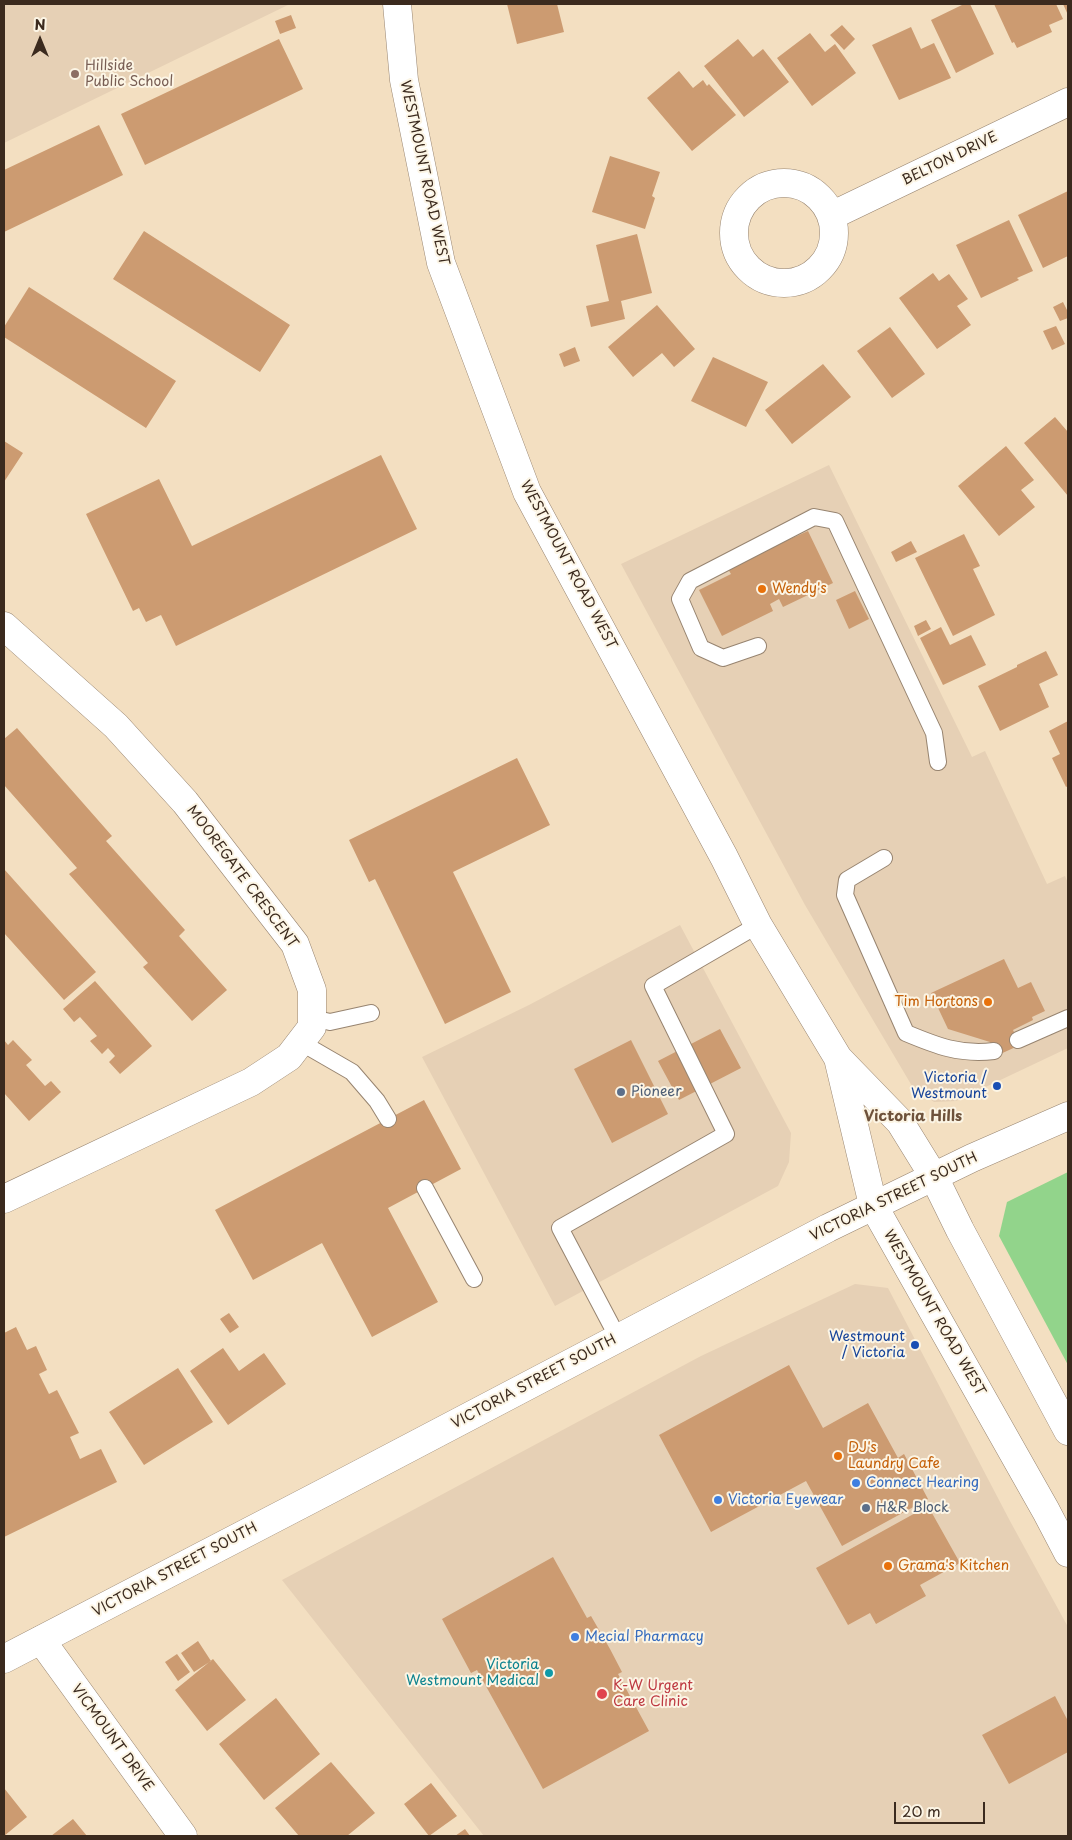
<!DOCTYPE html>
<html>
<head>
<meta charset="utf-8">
<style>
	body { margin:0 }
	#map { position:relative; width:1072px; height:1840px; overflow:hidden; background:#f3dfc1; font-family:"Playpen Sans",sans-serif }
	canvas { display:block }
	.frame { position:absolute; inset:0; border:5px solid #3b2a1e; pointer-events:none }
	.north { position:absolute; left:15px; top:15px; width:50px; height:50px; -webkit-text-stroke:4px #fcf5e5; paint-order:stroke; rotate:0deg; font-size:14px; font-weight:700; line-height:20px; text-align:center; color:#3b2a1e }
	.north::after { content:''; display:block; margin:auto; width:18px; height:22px; background:#3b2a1e; clip-path:polygon(50% 0,100% 100%,50% 72%,0 100%) }
	.scale { position:absolute; left:894px; top:1802px; width:91px; height:22px; box-sizing:border-box; border:2px solid #3b2a1e; border-top:0; padding-left:6px; font-size:15px; line-height:18px; white-space:nowrap; color:#3b2a1e; -webkit-text-stroke:4px #fcf5e5; paint-order:stroke }
</style>
</head>
<body>
<div id="map">
<canvas width="1072" height="1840"></canvas>
<div class="frame"></div>
<div class="north">N</div>
<div class="scale">20 m</div>
</div>
<script>
const c = document.querySelector('canvas').getContext('2d');
c.lineJoin = 'round';
function paint(path, color) { c.fillStyle = color; c.fill(path, 'evenodd'); }
function strokePath(path, color, width, dash) { c.strokeStyle = color; c.lineWidth = width; c.lineCap = dash ? 'butt' : 'round'; c.setLineDash(dash || []); c.stroke(path); }
function drawText(font, color, halo, rows, align = 'center') {
  c.font = font + ' "Playpen Sans",sans-serif'; c.lineWidth = 4; c.setLineDash([]); c.textBaseline = 'middle'; c.strokeStyle = halo; c.fillStyle = color; for (const [text, x, y, turn = 0] of rows) {
    c.save(); c.translate(x, y); c.rotate((+turn || 0) * Math.PI / 180); c.textAlign = isNaN(turn) ? turn : align; if (halo) c.strokeText(text, 0, 0); c.fillText(text, 0, 0); c.restore();
  }
}
const built = new Path2D(`
	M4,4H290L4,143Z
	M829,465L972,757L985,751L1047,884L1065,876L1068,883V1048L956,1101L934,1102L912,1086L805,905L621,564Z
	M680,925L791,1133L789,1162L778,1186L555,1306L422,1057L529,1005Z
	M855,1284L888,1288L1010,1521L1068,1627V1836H484L282,1580L701,1356Z`);
const green = new Path2D(`
	M1068,1172V1365L999,1236L1007,1202Z`);
const building = new Path2D(`
	M507,4H557L564,32L517,44Z
	M964,4H970L994,54L956,73L931,20Z
	M994,4H1056L1063,19L1049,25L1052,32L1017,48L1014,42L1012,43Z
	M1063,4H1068V15Z
	M291,15L296,28L280,34L275,21Z
	M842,25L855,39L844,50L830,35Z
	M911,27L921,49L934,43L951,78L899,100L872,45Z
	M810,33L825,52L835,44L856,73L812,106L777,58Z
	M279,39L303,89L145,165L121,114Z
	M738,39L753,57L763,49L789,82L744,117L704,66Z
	M679,71L693,88L703,80L707,86L709,84L736,115L692,151L647,98Z
	M99,125L123,175L4,232V170Z
	M610,156L660,172L652,196L655,198L645,229L592,212Z
	M1068,191V256L1043,268L1018,215Z
	M1009,220L1033,271L1017,278L1019,280L981,298L956,245Z
	M144,231L290,325L260,372L113,279Z
	M637,234L652,293L621,301L625,319L591,327L586,306L609,301L596,245Z
	M933,273L939,281L949,274L968,299L957,306L971,325L937,349L899,298Z
	M29,287L176,381L146,428L4,337V327Z
	M1063,302L1068,312V318L1060,321L1053,307Z
	M657,305L695,349L674,367L662,353L633,377L608,347Z
	M1056,326L1065,344L1052,350L1043,331Z
	M890,327L925,374L892,398L857,351Z
	M575,347L580,361L564,367L559,354Z
	M713,357L768,382L746,427L691,401Z
	M823,364L851,397L792,444L765,410Z
	M1055,417L1068,432V496L1024,443Z
	M4,441L23,453L4,482Z
	M1006,446L1034,480L1021,490L1035,507L999,536L958,486Z
	M381,455L417,529L176,646L161,615L146,622L139,608L133,611L86,514L159,479L192,546Z
	M808,531L833,583L783,607L779,599L770,604L773,611L722,636L699,590L731,574L728,569L781,543L779,539L788,535L790,539Z
	M964,534L980,566L973,569L995,615L953,636L915,558Z
	M911,541L917,552L896,562L891,552Z
	M855,591L869,619L849,629L836,600Z
	M926,620L931,629L918,636L914,626Z
	M941,627L950,645L971,635L986,665L943,685L920,638Z
	M1046,651L1058,675L1039,684L1049,707L1000,731L978,686L1017,667V665Z
	M1068,721V786L1066,787L1052,758L1060,754L1049,731Z
	M17,728L112,836L106,841L185,930L179,936L227,990L192,1021L143,967L148,963L69,874L77,868L4,785V739Z
	M517,758L550,825L453,872L511,992L445,1024L375,879L369,882L349,840Z
	M4,869L96,972L64,1000L4,933Z
	M1004,959L1018,988L1031,982L1045,1011L1032,1017L1033,1020L1013,1030L1020,1045L996,1056L990,1042L948,1029L931,993Z
	M95,981L152,1046L120,1074L109,1062L115,1056L108,1048L102,1054L90,1041L97,1036L80,1017L74,1022L63,1009Z
	M720,1029L741,1068L679,1100L658,1061Z
	M4,1040L8,1045L13,1040L32,1060L26,1065L45,1086L51,1081L61,1092L29,1121L4,1093Z
	M631,1040L668,1114L612,1143L574,1069Z
	M424,1100L461,1169L388,1208L438,1302L372,1337L322,1243L253,1280L215,1210Z
	M229,1313L239,1327L230,1333L220,1319Z
	M16,1327L27,1350L36,1346L47,1370L39,1374L49,1394L57,1390L79,1433L70,1437L80,1459L101,1449L117,1482L4,1537V1333Z
	M223,1348L239,1371L264,1353L286,1384L228,1425L190,1371Z
	M789,1365L823,1428L868,1403L898,1458L904,1454L928,1499L842,1546L806,1481L711,1532L659,1435Z
	M178,1368L213,1422L144,1465L109,1412Z
	M928,1506L960,1563L920,1585L926,1596L876,1624L870,1613L848,1625L816,1568Z
	M553,1557L587,1618L591,1616L610,1649L622,1672L618,1674L649,1731L543,1789L477,1670L471,1673L442,1619Z
	M198,1641L211,1661L194,1672L181,1653Z
	M177,1654L190,1672L178,1681L165,1662Z
	M213,1659L246,1700L207,1731L175,1690Z
	M1055,1696L1068,1721V1752L1009,1784L982,1735Z
	M276,1698L320,1754L264,1800L219,1744Z
	M331,1762L375,1813L347,1836H299L275,1808Z
	M431,1783L457,1816L429,1836L404,1804Z
	M4,1788L27,1817L4,1836Z
	M73,1819L87,1836H51Z
	M465,1829L470,1836H455Z`);
const lane = new Path2D(`
	M758,646L723,658L701,648L680,599L690,581L814,517L835,521L934,733L938,762
	M884,858L847,880L845,895L906,1033C937,1046 960,1055 994,1051
	M312,1018L330,1022L371,1013
	M1018,1040L1068,1018
	M300,1042L352,1072L377,1101L388,1119
	M425,1188L474,1279
	M618,1338L560,1228L726,1134L653,986L758,925`);
const street = new Path2D(`
	M734 233a50 50 0 1 1 100 0a50 50 0 1 1-100 0Z
	M831,216L1068,102
	M4,626L116,726L185,802L295,944L312,990V1027L289,1057L251,1082L4,1199
	M41,1640L183,1836`);
const secondary = new Path2D(`
	M397,4L404,80L441,263L527,492L724,857L758,925L838,1058L900,1122L934,1177L960,1230L1068,1431
	M838,1058L873,1205L1046,1511L1068,1553
	M4,1659L329,1490L828,1228L972,1158L1068,1116`);
const markers = [
	[75,74,5,"#8d6e63"],
	[762,589,5,"#e8710a"],
	[988,1002,5,"#e8710a"],
	[997,1086,5,"#1a4fb4"],
	[621,1092,5,"#5c6f8a"],
	[915,1345,5,"#1a4fb4"],
	[838,1456,5,"#e8710a"],
	[856,1483,5,"#3f7fe0"],
	[718,1500,5,"#3f7fe0"],
	[866,1508,5,"#5c6f8a"],
	[888,1566,5,"#e8710a"],
	[575,1637,5,"#3f7fe0"],
	[549,1673,5,"#0f9aa8"],
	[602,1694,6,"#e0444e"]
];
const educationNames = [
	["Hillside",85,66],
	["Public School",85,82]
];
const streetNames = [
	["BELTON DRIVE",950,159,-26],
	["WESTMOUNT ROAD WEST",424,173,78],
	["WESTMOUNT ROAD WEST",568,565,62],
	["MOOREGATE CRESCENT",242,877,53],
	["VICTORIA STREET SOUTH",894,1197,-26],
	["WESTMOUNT ROAD WEST",934,1313,60],
	["VICTORIA STREET SOUTH",534,1382,-28],
	["VICTORIA STREET SOUTH",175,1570,-28],
	["VICMOUNT DRIVE",112,1738,54]
];
const foodNames = [
	["Wendy's",772,589],
	["Tim Hortons",978,1002,"right"],
	["DJ's",848,1448],
	["Laundry Cafe",848,1464],
	["Grama's Kitchen",898,1566]
];
const transitNames = [
	["Victoria /",987,1078],
	["Westmount",987,1094],
	["Westmount",905,1337],
	["/ Victoria",905,1353]
];
const serviceNames = [
	["Pioneer",631,1092],
	["H&R Block",876,1508]
];
const shopNames = [
	["Connect Hearing",866,1483],
	["Victoria Eyewear",728,1500],
	["Mecial Pharmacy",585,1637]
];
const cultureNames = [
	["Victoria",539,1665],
	["Westmount Medical",539,1681]
];
const healthNames = [
	["K-W Urgent",613,1686],
	["Care Clinic",613,1702]
];
const neighbourhoodNames = [
	["Victoria Hills",913,1117]
];
paint(built, '#e6d0b5');
paint(green, '#92d48b');
paint(building, '#cc9b71');
strokePath(lane, '#978470', 18);
strokePath(street, '#978470', 29);
strokePath(secondary, '#978470', 29);
strokePath(lane, '#fff', 16);
strokePath(street, '#fff', 28);
strokePath(secondary, '#fff', 28);
for (const [x, y, r, color] of markers) { const dot = new Path2D(); dot.arc(x, y, r, 0, 2 * Math.PI); c.fillStyle = color; c.fill(dot); strokePath(dot, '#fcf5e5', 2); }
drawText('14px', '#785e54', '#fcf5e5', educationNames, 'left');
drawText('14px', '#3b2a1e', '#fcf5e5', streetNames);
drawText('14px', '#c56008', '#fcf5e5', foodNames, 'left');
drawText('14px', '#164399', '#fcf5e5', transitNames, 'right');
drawText('14px', '#4e5e75', '#fcf5e5', serviceNames, 'left');
drawText('14px', '#366cbe', '#fcf5e5', shopNames, 'left');
drawText('14px', '#0d838f', '#fcf5e5', cultureNames, 'right');
drawText('14px', '#be3a42', '#fcf5e5', healthNames, 'left');
drawText('bold 15px', '#6e523b', '#fcf5e5', neighbourhoodNames);
</script>
</body>
</html>
